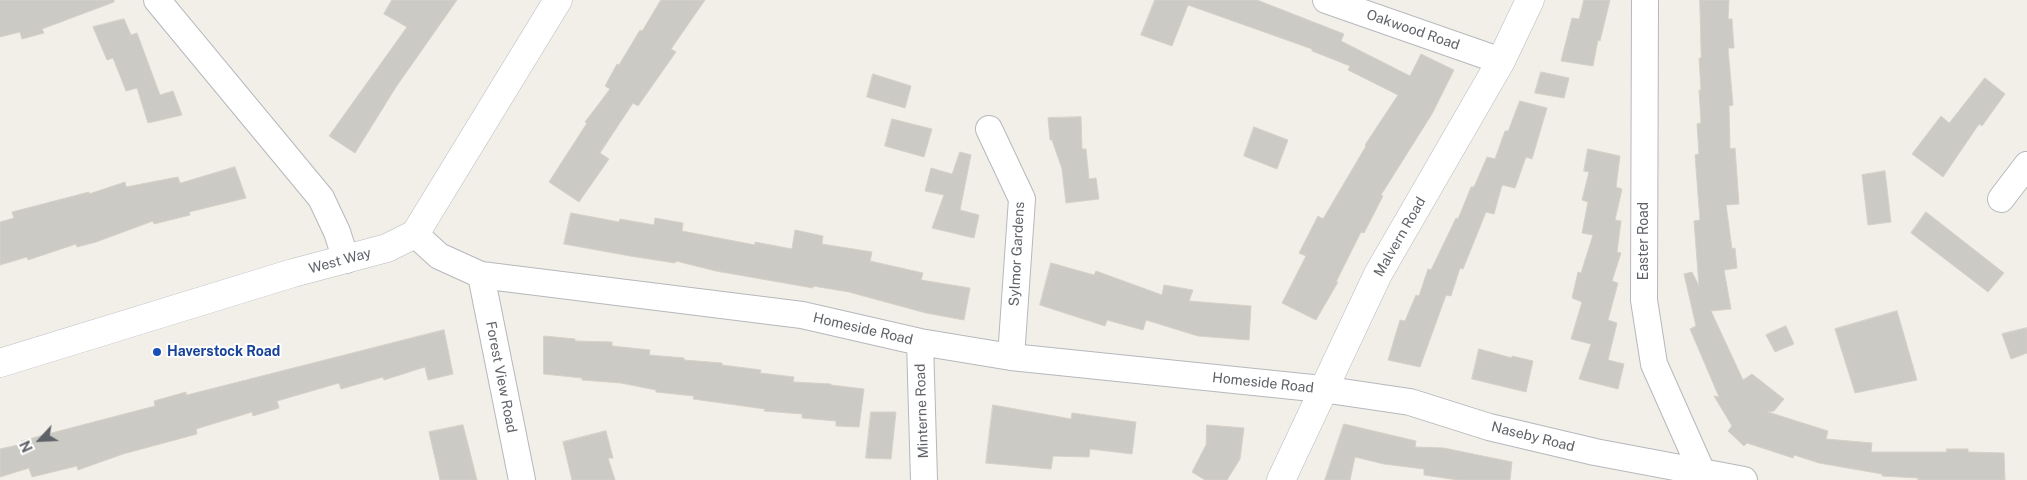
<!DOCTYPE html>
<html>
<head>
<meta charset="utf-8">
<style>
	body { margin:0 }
	#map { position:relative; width:2027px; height:480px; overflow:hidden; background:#f1efe8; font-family:"Public Sans",sans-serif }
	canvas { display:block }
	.north { position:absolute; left:15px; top:415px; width:50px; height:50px; -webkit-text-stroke:4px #fff; paint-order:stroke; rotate:245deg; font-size:14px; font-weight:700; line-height:20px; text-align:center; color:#5f6368 }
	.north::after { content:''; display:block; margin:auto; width:18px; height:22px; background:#5f6368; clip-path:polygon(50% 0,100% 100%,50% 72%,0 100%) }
</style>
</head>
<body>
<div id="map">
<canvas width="2027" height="480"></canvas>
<div class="north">N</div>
</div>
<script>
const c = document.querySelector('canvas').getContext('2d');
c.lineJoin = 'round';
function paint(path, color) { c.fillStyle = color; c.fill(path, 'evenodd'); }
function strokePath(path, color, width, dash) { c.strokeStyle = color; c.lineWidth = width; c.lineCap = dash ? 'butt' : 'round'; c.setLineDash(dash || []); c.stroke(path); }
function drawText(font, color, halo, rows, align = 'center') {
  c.font = font + ' "Public Sans",sans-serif'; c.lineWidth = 4; c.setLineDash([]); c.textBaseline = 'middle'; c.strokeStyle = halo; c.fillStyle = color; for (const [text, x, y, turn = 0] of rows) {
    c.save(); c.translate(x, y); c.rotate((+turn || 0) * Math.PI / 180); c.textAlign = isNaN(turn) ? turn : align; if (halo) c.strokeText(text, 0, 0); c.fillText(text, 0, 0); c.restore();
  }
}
const building = new Path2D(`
	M0,0H114V2L42,29L44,33L22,39L20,32L0,37Z
	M392,0H457L396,87L355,153L329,136L407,27L384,14Z
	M661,0H705L671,49L676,52L638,106L633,103L600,153L609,159L579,202L549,182L587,123L585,122L610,89L605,86L617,64L619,65L640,30L642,31Z
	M1155,0H1257L1344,34L1341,41L1410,76L1421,54L1454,70L1432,114L1381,195L1383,196L1364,233L1361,232L1336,282H1338L1316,320L1282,303L1306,256L1299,253L1318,216L1323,219L1366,146L1365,145L1398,95L1348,70L1350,66L1312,51V49L1188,5L1172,46L1141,35Z
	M1584,0H1610L1600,41L1598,40L1593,66L1561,61L1572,18L1579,19Z
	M1700,0H1729L1728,19H1732L1734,48H1728L1733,105L1729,106L1730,149L1735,148L1739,204L1726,205L1732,249L1735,248L1737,268L1724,270L1731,309L1711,311L1743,380L1752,374L1784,399L1774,411L1768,412L1828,431L1826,439L1872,443L1871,452H1947L1946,449H1968V452L2004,453L2005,480H1918V478L1882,476V474L1819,463L1794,455L1793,458L1747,443L1744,446L1728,431L1732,426L1714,396L1719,397L1690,329L1696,326L1684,274L1692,272L1699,286L1694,221L1700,220L1695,155L1699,154L1697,124L1701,123L1699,90H1701L1699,58H1701Z
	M124,19L131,35L137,33L160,95L173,91L182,115L148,123L137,88L126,91L113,58L107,60L93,27Z
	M1541,72L1569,78L1564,98L1535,93Z
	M873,74L911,86L905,108L867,97Z
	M1985,78L2005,94L1982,126L1979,124L1943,177L1912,154L1941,116L1949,123Z
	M1520,101L1547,108L1532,159L1526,157L1515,188L1502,185L1494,214L1486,212L1463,269L1460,268L1451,296L1446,295L1420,367L1388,360L1400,320L1405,321L1416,295L1419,296L1428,269L1431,270L1456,218L1458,219L1471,187H1474L1487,157L1495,159L1505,131H1508Z
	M1081,117L1082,149H1086L1089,179L1096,178L1099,199L1066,203L1062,169L1052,140H1050L1048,118Z
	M892,119L932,129L924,157L885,146Z
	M1254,127L1288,140L1277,169L1244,156Z
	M1588,149L1620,156L1616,187L1622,189L1615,220L1621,221L1617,252L1621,253L1612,281L1618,283L1608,320L1617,323L1608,360L1624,364L1618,389L1579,379L1591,344L1571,339L1582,302L1572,298L1578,272L1581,273L1593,235L1582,233L1588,202L1582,200L1589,172L1584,171Z
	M960,152L971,155L960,210L979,215L974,238L932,228L944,195L925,191L931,168L952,174Z
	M235,167L246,198L189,212L190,215L154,224L153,221L96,242L77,247L76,244L28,260L27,257L0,265V222L14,218L12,212L89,192V194L125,182L126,187L178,177L180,183Z
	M1885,171L1891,222L1868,225L1862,175Z
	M1926,212L2004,273L1988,292L1911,233Z
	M571,213L619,222L620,219L654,225L655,218L683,223L682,231L755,245V242L792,249L795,230L823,236L822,244L872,252L870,261L923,273L921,280L970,288L964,320L926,313L849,292L813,286V288L716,271L676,261L675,263L630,256L564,244Z
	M1051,263L1094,275L1096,271L1162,295L1164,285L1193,290L1189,301L1251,306L1249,340L1198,336L1146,320L1143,330L1107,320L1105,326L1040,305Z
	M1897,311L1917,380L1855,393L1835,329Z
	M1786,326L1794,344L1775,352L1766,335Z
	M2027,328V353L2011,359L2002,334Z
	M444,330L453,374L428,380L425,367L384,380L383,377L341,389L339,383L277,401L279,408L253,416L252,412L196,429L197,434L123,454L78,470L77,466L32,477L29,468L0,477V449L22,444L21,441L155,406L154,401L186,392V395Z
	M544,336L575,339V341L612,342V346L650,350L649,355L684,358V360L722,363V365L761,370L760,373L794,377L793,382L831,384V385L864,389L859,427L836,426V421L802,418V414L764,411L765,409L693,399L694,396L656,392V390L621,383L582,380V378L544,374Z
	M1479,349L1512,358V356L1533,361L1526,392L1472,379Z
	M993,405L1071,419L1072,413L1136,422L1132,454L1090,449L1089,457L1053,456L1051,469L986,463Z
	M871,412H896L891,459L866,458Z
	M1344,424L1416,441L1415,447L1444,448L1512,462L1510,480H1458L1424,475V469L1384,464L1355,457L1350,480H1325Z
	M463,425L477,480H440L429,432Z
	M1207,425L1244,428L1240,459L1227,480H1205L1192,472L1206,445Z
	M606,431L613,458H608L615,480H572L563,442Z`);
const street = new Path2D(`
	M157,0L321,198L337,232L346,260
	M1326,0L1501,61
	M1645,0L1644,300L1654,364L1702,472
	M989,129L1022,199L1011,357
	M2001,199L2027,165
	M415,234L439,256L481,275L802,315L920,342L1011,357L1322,389L1410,402L1489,427L1595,452L1744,480
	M481,275L522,480
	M920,342L924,480`);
const secondary = new Path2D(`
	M0,363L293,273L387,248L415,234L558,0
	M1281,480L1378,274L1501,61L1530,0`);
const markers = [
	[157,352,5,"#1a4fb4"]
];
const streetNames = [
	["Oakwood Road",1413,30,19],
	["Malvern Road",1400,237,-60],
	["Easter Road",1644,241,-90],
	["Sylmor Gardens",1017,254,-87],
	["West Way",340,261,-15],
	["Homeside Road",863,329,13],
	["Forest View Road",501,377,79],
	["Homeside Road",1263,383,6],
	["Minterne Road",922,411,-92],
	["Naseby Road",1533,437,14]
];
const transitNames = [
	["Haverstock Road",167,352]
];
paint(building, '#cccac5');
strokePath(building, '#d6d1c6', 1);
strokePath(street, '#b5b8bc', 28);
strokePath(secondary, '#b6babf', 29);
strokePath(street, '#fff', 26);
strokePath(secondary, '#fff', 28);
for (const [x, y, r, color] of markers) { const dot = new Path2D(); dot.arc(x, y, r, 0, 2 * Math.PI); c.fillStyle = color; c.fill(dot); strokePath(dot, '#fff', 2); }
drawText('14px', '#5f6368', '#fff', streetNames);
drawText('bold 14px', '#164399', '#fff', transitNames, 'left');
</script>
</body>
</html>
